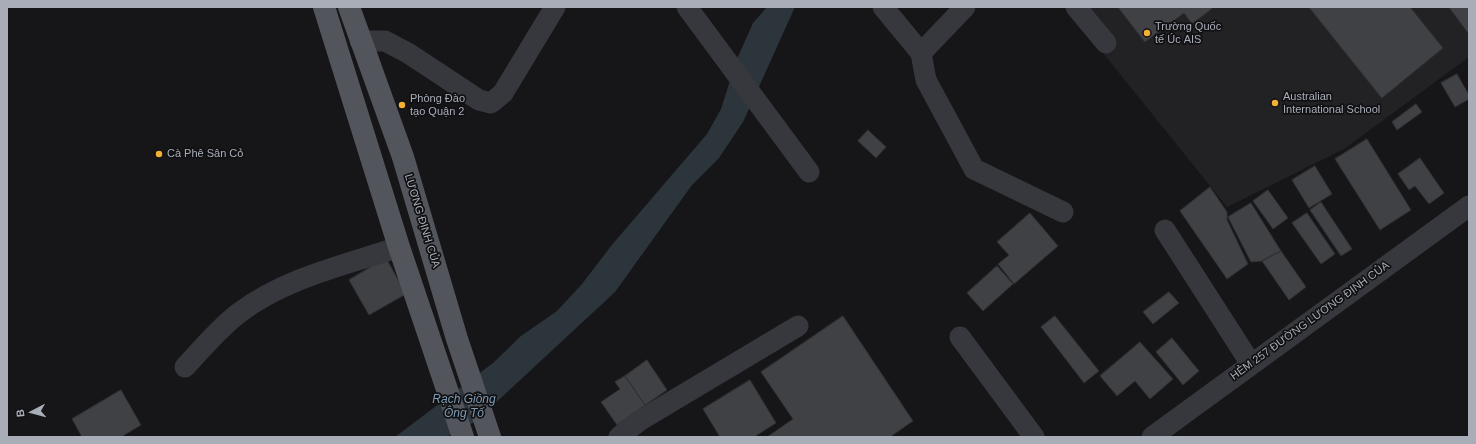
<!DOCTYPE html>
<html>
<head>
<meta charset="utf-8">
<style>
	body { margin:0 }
	#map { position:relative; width:1476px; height:444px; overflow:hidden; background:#161618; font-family:Helvetica,sans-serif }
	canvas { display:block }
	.frame { position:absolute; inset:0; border:8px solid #a8adb8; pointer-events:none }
	.north { position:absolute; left:12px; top:392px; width:40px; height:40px; -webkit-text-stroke:3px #111113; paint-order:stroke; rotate:264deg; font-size:11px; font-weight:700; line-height:16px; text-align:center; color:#a8adb8 }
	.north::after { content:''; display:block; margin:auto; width:14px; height:18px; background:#a8adb8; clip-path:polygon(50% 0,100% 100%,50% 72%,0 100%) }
</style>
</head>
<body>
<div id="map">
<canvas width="1476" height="444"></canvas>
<div class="frame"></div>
<div class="north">B</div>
</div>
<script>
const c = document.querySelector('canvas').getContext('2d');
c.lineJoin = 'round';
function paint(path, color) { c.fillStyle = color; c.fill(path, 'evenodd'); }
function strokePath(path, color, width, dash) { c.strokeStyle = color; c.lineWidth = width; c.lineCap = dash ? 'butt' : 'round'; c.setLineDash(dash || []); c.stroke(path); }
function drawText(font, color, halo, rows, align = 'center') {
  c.font = font + ' Helvetica,sans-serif'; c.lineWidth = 3.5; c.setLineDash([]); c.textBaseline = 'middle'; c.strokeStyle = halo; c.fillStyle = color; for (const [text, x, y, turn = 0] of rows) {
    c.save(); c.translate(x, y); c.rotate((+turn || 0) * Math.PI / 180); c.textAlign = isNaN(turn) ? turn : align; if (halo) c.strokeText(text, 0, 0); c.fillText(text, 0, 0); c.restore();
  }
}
const built = new Path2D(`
	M1066,7H1469V57L1344,149L1227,207Z`);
const water = new Path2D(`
	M767,7H795L743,122L719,158L692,185L615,292L476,421L447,437H395L493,363L521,336L557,311L582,284L611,246L707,134L721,109L737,59L753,23Z`);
const building = new Path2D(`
	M1118,7H1214L1192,24L1184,13L1145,42Z
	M1309,7H1410L1443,48L1382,98Z
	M1449,7H1469V34Z
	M1457,74L1469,95V99L1455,107L1441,83Z
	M1416,104L1422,112L1397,130L1392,122Z
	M868,130L886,147L876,158L858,141Z
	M1367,139L1411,210L1380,230L1335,159Z
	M1420,158L1444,193L1429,204L1415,186L1409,190L1398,174Z
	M1315,166L1332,194L1309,208L1292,180Z
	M1210,187L1227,212V220L1248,264L1227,279L1180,211Z
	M1268,190L1288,218L1273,229L1253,201Z
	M1321,202L1352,249L1341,256L1310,210Z
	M1251,203L1281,251L1262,261L1251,262L1228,217Z
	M1030,213L1058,246L1014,284L998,264L1009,255L997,242Z
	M1307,213L1335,254L1321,264L1292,223Z
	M1281,251L1306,287L1289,300L1262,261Z
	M386,258L406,294L369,315L349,280Z
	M997,266L1013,284L983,311L967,293Z
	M1169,292L1179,303L1153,324L1143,312Z
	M843,316L913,421L890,437H767L793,419L761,372Z
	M1055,316L1099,371L1084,383L1041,327Z
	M1172,338L1199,371L1183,385L1156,352Z
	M1140,342L1173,379L1150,399L1135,381L1117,396L1100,376Z
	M647,360L667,390L645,405L625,376Z
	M625,376L645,405L617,425L601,402L620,389L615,382Z
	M750,380L776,423L754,437H720L703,409Z
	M121,390L141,425L121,437H82L72,419Z`);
const minor = new Path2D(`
	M687,7L809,172
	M883,7L921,53
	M965,7L921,53L926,80L974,169L1063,212
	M1076,7L1106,43
	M360,41H385L408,53L479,100L491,103L503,93L555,7
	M1165,230L1251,364
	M960,337L1034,437
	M185,367C202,349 219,328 239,313C285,278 345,265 399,247
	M619,437L639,421L798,326
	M1152,437L1469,206`);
const major = new Path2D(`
	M324,7L399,247L463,437
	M349,7L403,157L457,339L490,437`);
const markers = [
	[1147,33,4,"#f2b134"],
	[1275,103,4,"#f2b134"],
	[402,105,4,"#f2b134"],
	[159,154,4,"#f2b134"]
];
const poiNames = [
	["Trường Quốc",1155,27],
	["tế Úc AIS",1155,40],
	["Australian",1283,97],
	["International School",1283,110],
	["Phòng Đào",410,99],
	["tạo Quận 2",410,112],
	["Cà Phê Sân Cỏ",167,154]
];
const streetNames = [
	["LƯƠNG ĐỊNH CỦA",422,221,73],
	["HẺM 257 ĐƯỜNG LƯƠNG ĐỊNH CỦA",1310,321,-36]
];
const waterNames = [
	["Rạch Giồng",464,400],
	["Ông Tố",464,414]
];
paint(built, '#222225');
paint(water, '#2c353c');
paint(building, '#404145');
strokePath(building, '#303034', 1);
strokePath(minor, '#37383d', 21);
strokePath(major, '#53555c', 22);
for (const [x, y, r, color] of markers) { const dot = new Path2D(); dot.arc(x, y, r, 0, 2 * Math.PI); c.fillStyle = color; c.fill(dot); strokePath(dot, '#111113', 1.5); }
drawText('11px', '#a8adb8', '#111113', poiNames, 'left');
drawText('11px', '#a8adb8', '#111113', streetNames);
drawText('italic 12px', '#7f9bb3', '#111113', waterNames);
</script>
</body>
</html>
